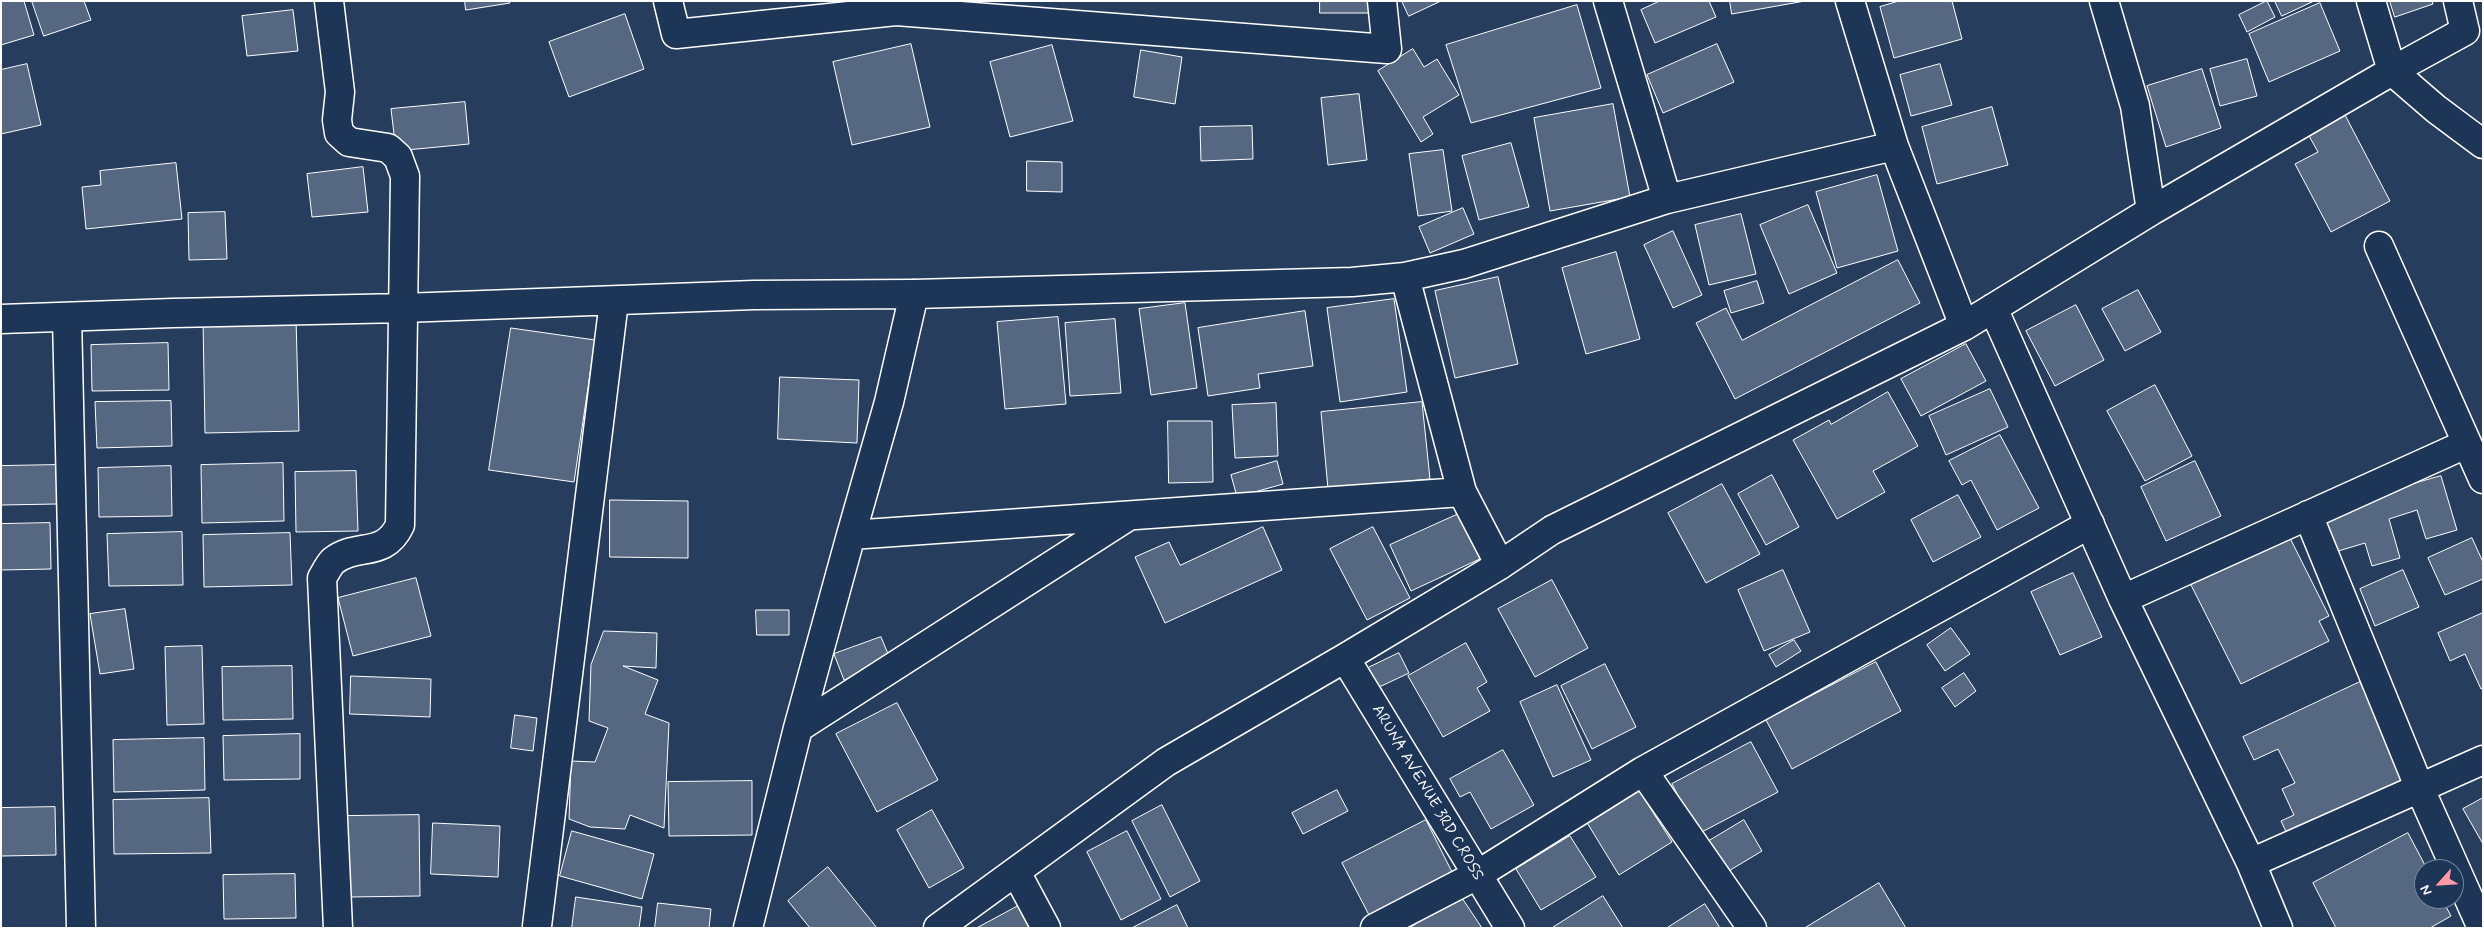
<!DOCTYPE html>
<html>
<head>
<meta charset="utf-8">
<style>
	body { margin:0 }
	#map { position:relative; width:2484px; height:929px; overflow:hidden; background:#263d5e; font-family:Mynerve,sans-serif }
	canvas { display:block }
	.frame { position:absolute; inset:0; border:2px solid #fff; pointer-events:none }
	.north { position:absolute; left:2414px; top:859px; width:50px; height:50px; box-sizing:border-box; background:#1d3557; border:1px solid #77869a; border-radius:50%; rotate:244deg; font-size:14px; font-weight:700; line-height:20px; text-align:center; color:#fff }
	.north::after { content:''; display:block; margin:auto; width:18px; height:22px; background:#ff9aa2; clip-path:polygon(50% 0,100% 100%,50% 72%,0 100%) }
</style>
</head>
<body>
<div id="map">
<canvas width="2484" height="929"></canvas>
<div class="frame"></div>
<div class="north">N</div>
</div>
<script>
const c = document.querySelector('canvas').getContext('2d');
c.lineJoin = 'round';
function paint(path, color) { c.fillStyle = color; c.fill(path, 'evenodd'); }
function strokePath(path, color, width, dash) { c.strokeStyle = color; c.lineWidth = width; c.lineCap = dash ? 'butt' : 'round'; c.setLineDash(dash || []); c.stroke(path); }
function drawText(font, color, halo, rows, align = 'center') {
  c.font = font + ' Mynerve,sans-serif'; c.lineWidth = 4; c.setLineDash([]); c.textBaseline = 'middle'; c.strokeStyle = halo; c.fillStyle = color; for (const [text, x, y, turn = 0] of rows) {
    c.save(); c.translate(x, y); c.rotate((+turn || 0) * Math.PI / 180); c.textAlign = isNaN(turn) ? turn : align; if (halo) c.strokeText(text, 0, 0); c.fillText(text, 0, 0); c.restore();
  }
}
const building = new Path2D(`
	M1,1H24L34,35L1,45Z
	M32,1H84L91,20L44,36Z
	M465,1H509L510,3L466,10Z
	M1320,1H1370V13H1320Z
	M1402,1H1441L1409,16Z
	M1660,1H1709L1716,17L1655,43L1641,10Z
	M1730,1H1805L1732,14Z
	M1899,1H1952L1962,39L1894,58L1880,7Z
	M2267,1L2275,17L2247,32L2239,15Z
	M2275,1H2314L2282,16Z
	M2390,1H2432L2433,4L2395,17Z
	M2320,3L2340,51L2269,82L2249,34Z
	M1577,5L1601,88L1471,123L1446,45Z
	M293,10L298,51L247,56L242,16Z
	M625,14L644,69L569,97L549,42Z
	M911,44L930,127L852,145L833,62Z
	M1717,44L1734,82L1663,113L1647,75Z
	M1052,45L1073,121L1010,137L990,62Z
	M1413,49L1424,67L1437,59L1459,95L1423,117L1433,134L1421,142L1378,71Z
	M1141,50L1182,57L1175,104L1134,97Z
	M2247,59L2257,96L2220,106L2210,69Z
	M27,64L41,125L1,134V70Z
	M1940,64L1952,105L1911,116L1900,75Z
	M2202,69L2221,128L2166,147L2147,86Z
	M1359,94L1367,160L1328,165L1321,98Z
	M465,102L469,144L396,151L391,109Z
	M1613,104L1630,197L1550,211L1534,118Z
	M1992,107L2008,165L1937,184L1922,127Z
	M2345,115L2390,201L2331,232L2295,164L2318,152L2308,134Z
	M1252,126L1253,159L1201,161L1200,127Z
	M1511,143L1529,207L1479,220L1462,156Z
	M1443,150L1452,211L1418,216L1409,154Z
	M1027,161L1062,162V192L1027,191Z
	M176,163L182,219L86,229L82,187L101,185L100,171Z
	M363,167L368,212L312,217L307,174Z
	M1877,175L1898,251L1837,268L1816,192Z
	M1808,205L1837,273L1789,294L1760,225Z
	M1463,208L1474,234L1430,253L1419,227Z
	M225,212L227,259L189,260L188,213Z
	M1741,214L1756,274L1709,285L1695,225Z
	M1673,231L1702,295L1673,308L1644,245Z
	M1616,252L1640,339L1586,354L1562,268Z
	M1898,260L1920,303L1735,399L1696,323L1726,308L1742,340Z
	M1498,277L1518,364L1455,378L1435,291Z
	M1757,281L1764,303L1731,313L1724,291Z
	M2138,290L2161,332L2125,351L2102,309Z
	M1394,299L1407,392L1340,402L1327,308Z
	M1185,303L1197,388L1151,395L1139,309Z
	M2076,305L2104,360L2055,386L2026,331Z
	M1305,311L1313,366L1258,374L1260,388L1208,396L1198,328Z
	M1058,317L1066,404L1005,409L997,322Z
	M296,318L299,431L205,433L203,320Z
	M1115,319L1121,393L1070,396L1065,323Z
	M511,328L595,340L574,482L489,470Z
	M168,343L169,390L92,391L91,345Z
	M1966,344L1986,381L1921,416L1901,379Z
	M780,377L859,380L857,443L778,439Z
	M2155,385L2192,456L2145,481L2107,411Z
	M1990,389L2008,427L1946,455L1929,416Z
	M1888,392L1918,446L1873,471L1885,492L1837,519L1793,440L1829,420L1831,424Z
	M171,401L172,446L97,448L95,402Z
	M1422,402L1430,479L1328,489L1321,412Z
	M1276,403L1278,456L1235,458L1232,405Z
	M1168,421H1212L1213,482L1169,483Z
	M2000,435L2039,508L1997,530L1971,480L1962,485L1949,461Z
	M1277,461L1283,484L1237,497L1231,475Z
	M2195,461L2221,516L2166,541L2141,487Z
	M283,463L284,521L202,523L201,465Z
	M56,465L57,504L1,505V466Z
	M171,466L172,516L99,517L98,468Z
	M356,471L358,531L296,532L295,472Z
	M1772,475L1799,527L1766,545L1738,494Z
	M2441,476L2457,530L2426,539L2417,510L2389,519L2400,558L2372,566L2365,543L2335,552L2323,510Z
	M1722,484L1760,554L1706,583L1668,513Z
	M1958,495L1981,537L1933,562L1911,520Z
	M610,500L688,501V558L610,557Z
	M1463,512L1484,557L1411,591L1390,545Z
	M50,523L51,569L1,570V524Z
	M1263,527L1282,570L1165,623L1135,557L1169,542L1180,565Z
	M1373,527L1410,598L1367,620L1330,549Z
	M182,532L183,585L109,586L107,534Z
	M290,533L292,585L204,587L203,535Z
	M2288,534L2329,616L2319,621L2329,641L2241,684L2190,583Z
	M2472,538L2483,562V579L2445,595L2428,558Z
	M1783,570L1810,632L1764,651L1738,590Z
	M2403,570L2419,607L2375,626L2360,589Z
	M2073,573L2102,637L2060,655L2031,592Z
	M416,578L431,636L353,656L338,598Z
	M1552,580L1588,648L1535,677L1498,609Z
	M125,609L134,669L100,674L90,614Z
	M756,610H789V635H757Z
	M2483,613V688L2481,689L2465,654L2450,661L2438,633Z
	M1951,628L1970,654L1945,671L1927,645Z
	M604,631L657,633L656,668L623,666L658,680L645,714L669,723L664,828L630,815L625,829L590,827L569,819L571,761L595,762L608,728L589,721L591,665Z
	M881,637L891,661L844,680L834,654Z
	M1794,640L1801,651L1776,667L1769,655Z
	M1466,643L1487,682L1477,688L1490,711L1443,737L1408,676Z
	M202,646L204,724L167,725L165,647Z
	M1399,653L1409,673L1377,688L1368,668Z
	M1876,662L1901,711L1792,769L1766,720Z
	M1605,664L1636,727L1592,749L1561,686Z
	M292,666L293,719L223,720L222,667Z
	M1964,673L1976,691L1955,707L1942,688Z
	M351,676L431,679L430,717L350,714Z
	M2360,682L2408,783L2290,840L2281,821L2294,815L2282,789L2295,783L2278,749L2254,760L2243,737Z
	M1557,685L1591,760L1553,777L1520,702Z
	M897,703L938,780L877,812L836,734Z
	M515,715L537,718L533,751L511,748Z
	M300,734V779L224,780L223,736Z
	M204,738L205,790L114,792L113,740Z
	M1751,742L1778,792L1698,834L1672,784Z
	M1503,750L1534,805L1491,829L1470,792L1460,797L1450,779Z
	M752,781V835L669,836L668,782Z
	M1638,789L1672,842L1619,875L1586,821Z
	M1337,790L1348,811L1303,834L1292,813Z
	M209,798L211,853L114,854L113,800Z
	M2483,798V844L2463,809Z
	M1162,805L1200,881L1170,897L1132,821Z
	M55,807L56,855L1,856V808Z
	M932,810L964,868L929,888L897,830Z
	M419,815L420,896L349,897L347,816Z
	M1426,820L1452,872L1369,915L1342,863Z
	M1744,820L1762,851L1727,872L1709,841Z
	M433,823L500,826L498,877L431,874Z
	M572,831L654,854L642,899L560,876Z
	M1127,831L1161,899L1121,920L1087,852Z
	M2408,833L2427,869H2424V899H2442L2451,916L2430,928H2336L2313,883Z
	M1570,836L1596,877L1541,910L1516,869Z
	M828,867L877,928H810L788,901Z
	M295,874L296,918L224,919L223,875Z
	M1879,883L1906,928H1805Z
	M1460,895L1482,928H1410Z
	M1603,896L1623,928H1552Z
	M576,897L642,907L639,928H572Z
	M658,903L711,909L709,928H655Z
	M1705,904L1720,928H1667Z
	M1020,905L1032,928H977Z
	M1177,905L1188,928H1132Z`);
const minor = new Path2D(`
	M329,1L340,92L337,120L339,133L349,142L388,148L398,157L405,176L400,525C384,559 357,542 333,561C329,565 325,573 322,578L338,928
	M668,1L676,34L896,11
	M893,1L896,11L1387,49L1382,1
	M1608,1L1667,199
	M1850,1L1894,146L1964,326
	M2104,1L2135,106L2151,211
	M2458,1L2465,31L2392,71L2436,109L2483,144
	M2379,246L2483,479
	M1405,277L1462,492
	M1993,308L2123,599L2251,863L2278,928
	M67,317L81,928
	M1,319L173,313L403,308L754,295L914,294L1352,282L1405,277L1464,264L1667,199L1894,146
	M2308,515L2420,789L2482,928
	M851,535L889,402L914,294
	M2123,599L2466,444
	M1345,658L1510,928
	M798,728L1127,517
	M1643,771L1752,928
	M2251,863L2483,760
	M1016,872L1046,928
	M537,926L614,301
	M748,928L798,728L851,535L1462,492L1500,565
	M938,928L1166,762L1345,658L1500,565L1552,530L1964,326L2151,211L2392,71L2371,1
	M1375,928L1477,875L1643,771L2090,524`);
const streetNames = [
	["ARUNA AVENUE 3RD CROSS",1427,793,59]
];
paint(building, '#556781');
strokePath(building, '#fff', 1);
strokePath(minor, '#fff', 31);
strokePath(minor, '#1d3557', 28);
drawText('16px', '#fff', '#1d3557', streetNames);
</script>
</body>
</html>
